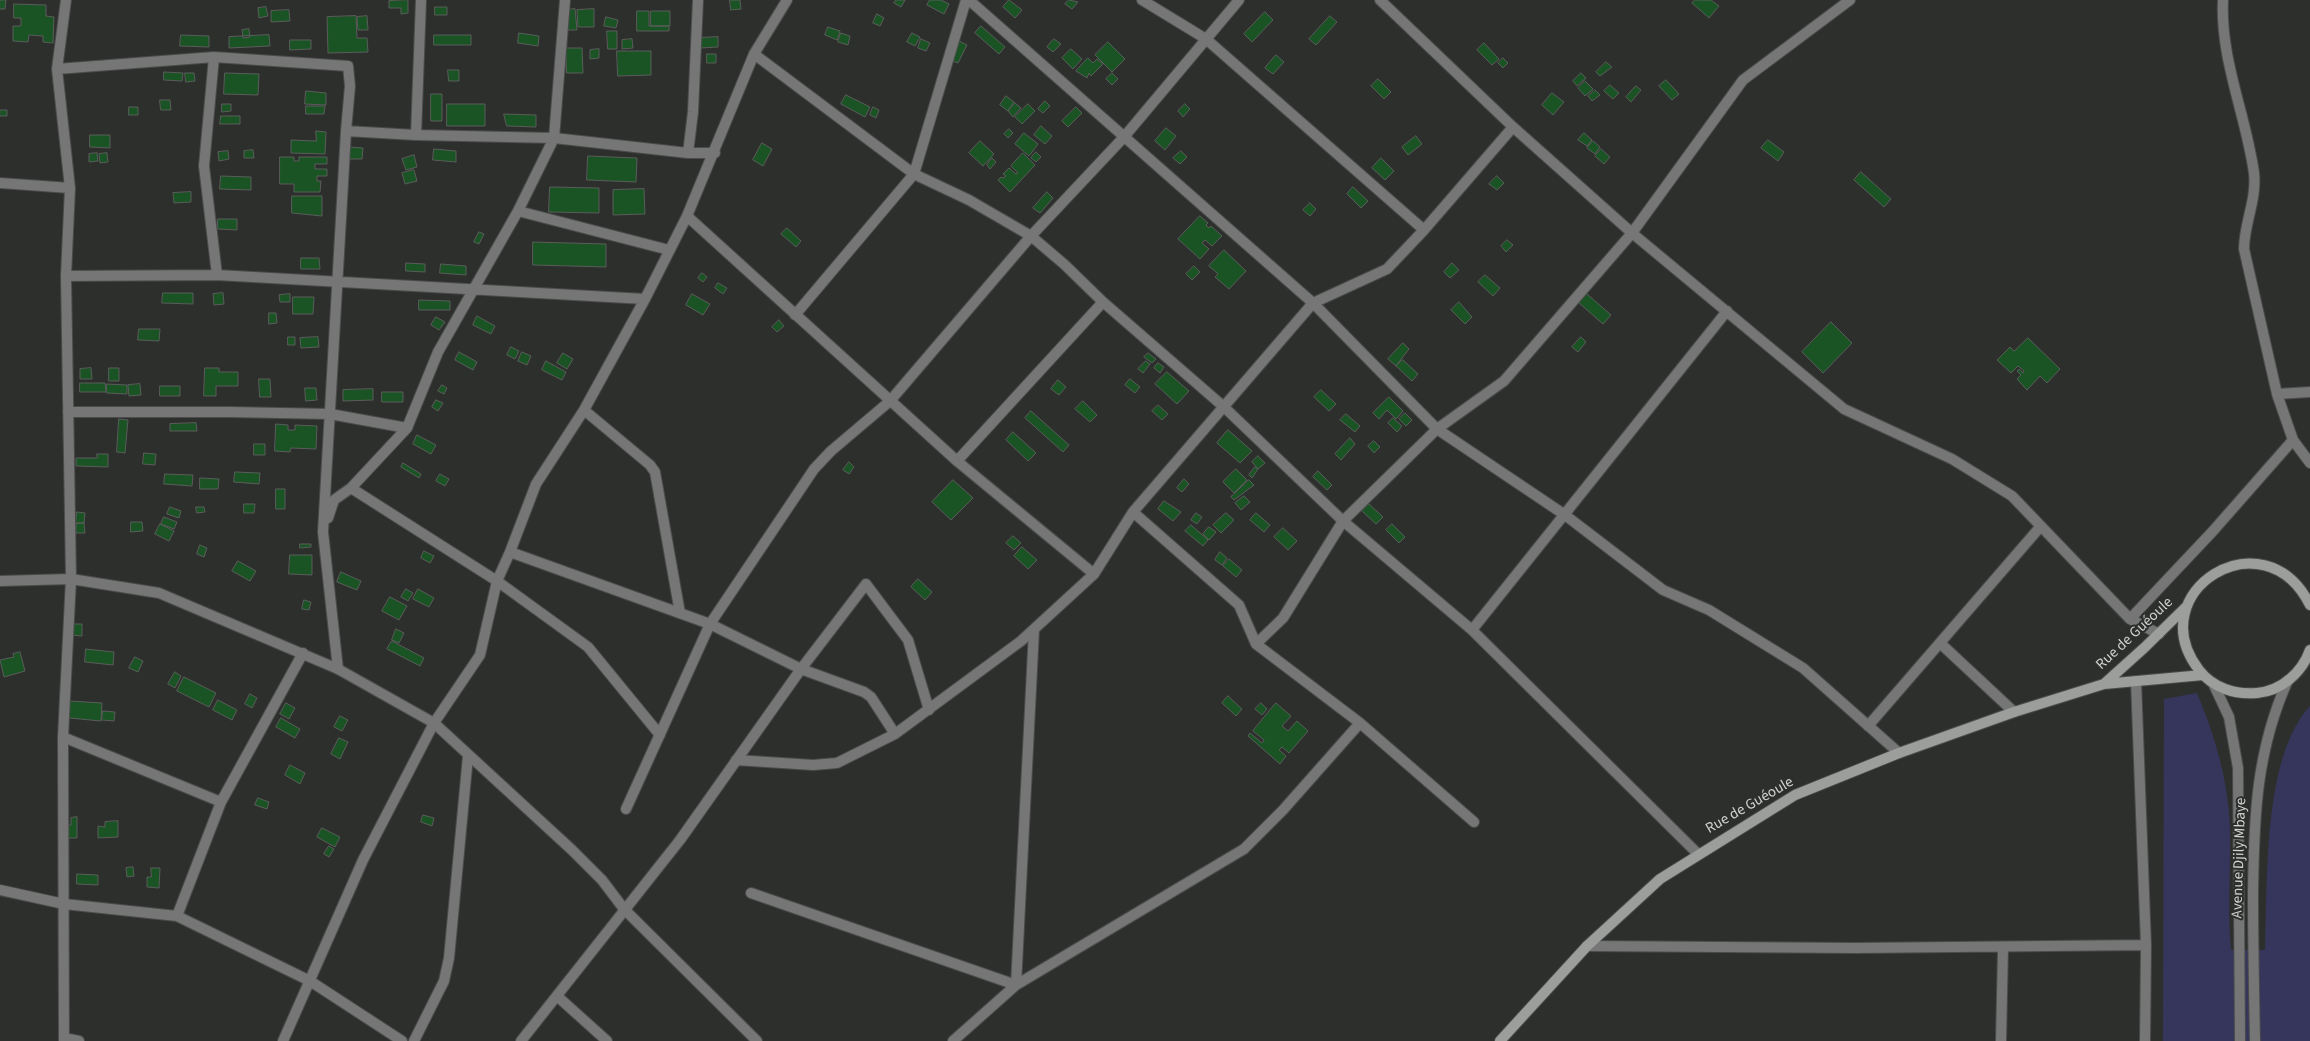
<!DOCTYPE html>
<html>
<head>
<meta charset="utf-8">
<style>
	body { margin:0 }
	canvas { display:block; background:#2d2f2d }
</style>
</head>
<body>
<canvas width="2310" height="1041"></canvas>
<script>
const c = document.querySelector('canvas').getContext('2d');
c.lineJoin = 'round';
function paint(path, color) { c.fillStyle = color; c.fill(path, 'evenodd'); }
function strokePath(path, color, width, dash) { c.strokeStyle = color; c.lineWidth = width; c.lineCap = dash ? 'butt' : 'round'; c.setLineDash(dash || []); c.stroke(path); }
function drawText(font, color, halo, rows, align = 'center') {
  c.font = font + ' "Source Sans 3",sans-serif'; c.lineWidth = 4; c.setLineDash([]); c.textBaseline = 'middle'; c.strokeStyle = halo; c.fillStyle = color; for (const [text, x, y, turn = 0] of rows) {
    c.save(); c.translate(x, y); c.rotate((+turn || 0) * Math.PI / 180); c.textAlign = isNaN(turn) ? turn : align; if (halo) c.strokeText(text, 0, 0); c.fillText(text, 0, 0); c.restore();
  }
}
const green = new Path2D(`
	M2197,693C2215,736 2228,780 2230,827C2231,868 2227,910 2231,950H2265C2268,882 2262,758 2310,706V1041H2163L2164,699Z`);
const building = new Path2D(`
	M0,0H6L5,9H0Z
	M408,0V13L401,14V8H389V1Z
	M730,0H740L741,9L731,10Z
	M896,0H905L901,7L894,3Z
	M930,0H941L949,4L944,14L927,5Z
	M1009,0L1022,10L1015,18L1003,7Z
	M1069,0L1078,2L1072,9L1065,4Z
	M1695,0H1711L1719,6L1709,18L1692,3Z
	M14,4L46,5V16L54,17L53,43L43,42V36L29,35L28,42L13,41V26H21V18H14Z
	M266,7L268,16L259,18L258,8Z
	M435,7H447V15H435Z
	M575,9L577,30H567L566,10Z
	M594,9V27H578L577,10Z
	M289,10L290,21L271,22V11Z
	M637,11H649V26H669V31H637Z
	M651,11H670V26H651Z
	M1265,12L1273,20L1252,42L1244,34Z
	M877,14L884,18L880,26L873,23Z
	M356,16L357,38H367L368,52L328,53L327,17Z
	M367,16L368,30H358L357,17Z
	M1330,16L1337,22L1316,45L1309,39Z
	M606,17L618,20L616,28L604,26Z
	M981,26L1005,47L999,54L975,33Z
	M828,27L840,31L837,40L825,35Z
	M249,29L250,37L243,38L242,30Z
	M607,31H617V49H608Z
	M519,33L539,36L538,46L518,43Z
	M841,33L850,36L848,45L838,42Z
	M912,33L920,37L915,46L907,42Z
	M181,35L209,36V47L180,46Z
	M269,35L270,46L229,48V37Z
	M434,35H471V45H434Z
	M718,37V47L700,48V38Z
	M632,39L633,48L622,49V40Z
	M921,39L930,43L926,51L918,48Z
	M1054,39L1061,44L1053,52L1047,47Z
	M290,40H311V49L290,50Z
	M959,41L967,45L958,63L950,60Z
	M1108,42L1125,59L1112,72L1095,55Z
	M1484,43L1499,59L1492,65L1477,50Z
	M566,48H582L583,73H567Z
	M599,49V58L590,59V50Z
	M1071,49L1082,59L1073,69L1062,58Z
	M617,51H651V75L618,76Z
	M707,54H716V63H707Z
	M1276,55L1284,62L1273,74L1265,68Z
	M1088,58L1093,63L1097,59L1103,64L1091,76L1089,73L1087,78L1076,71Z
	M1503,58L1508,63L1503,68L1498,63Z
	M1606,62L1612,67L1600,76L1596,72Z
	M448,70H459V81H449Z
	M164,72L183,73L182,81L164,80Z
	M185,73H194L195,81L186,82Z
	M225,73L259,74L258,95L224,94Z
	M1112,73L1118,79L1112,85L1106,79Z
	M1581,73L1586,78L1577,86L1573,81Z
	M1378,79L1391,92L1384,99L1371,86Z
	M1666,80L1679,94L1672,100L1659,86Z
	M1585,81L1593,89L1585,96L1578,88Z
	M1610,85L1619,93L1613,99L1604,91Z
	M1636,86L1641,90L1631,102L1626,97Z
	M1595,90L1600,95L1592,101L1588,96Z
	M306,91L326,93V105L305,104Z
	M1552,93L1564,102L1553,115L1542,105Z
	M431,94H442V121H431Z
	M846,95L870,107L865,117L841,104Z
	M1006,96L1014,102L1008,111L1000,105Z
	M160,100H170L171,110H161Z
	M1045,101L1050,106L1043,113L1038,109Z
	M1015,103L1021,108L1013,117L1008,111Z
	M222,104H231V111L222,112Z
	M447,104H485V126H447Z
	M1028,104L1035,111L1022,124L1015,117Z
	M1185,104L1190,109L1183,117L1178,111Z
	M306,106H325L324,114H306Z
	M129,107H138V115H129Z
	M873,107L879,110L876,118L870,115Z
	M1076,107L1082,113L1068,127L1062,121Z
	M0,110H7V116H0Z
	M504,114L536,115V127L507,126Z
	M221,116H240V124H220Z
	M1041,126L1052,136L1045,144L1034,135Z
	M1166,128L1176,136L1165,150L1155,141Z
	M1009,129L1013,133L1008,138L1004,134Z
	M316,131L326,132L325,154L291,153V140L316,141Z
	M1024,133L1038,144L1029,156L1015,144Z
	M1584,133L1592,140L1587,146L1578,140Z
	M90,135H110V148L90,147Z
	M1416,136L1422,144L1408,155L1402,147Z
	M1768,140L1784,152L1778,161L1761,148Z
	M980,141L994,154L983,166L969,153Z
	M1593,141L1600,147L1595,154L1587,148Z
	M762,143L772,149L763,166L753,160Z
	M350,147L363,148L362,159H350Z
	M434,149L456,151V162L433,160Z
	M1601,149L1610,157L1604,164L1595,156Z
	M253,150L254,158H244V151Z
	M228,151L229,159L219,161L218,152Z
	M1181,151L1187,157L1180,164L1173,158Z
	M1036,152L1041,157L1036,162L1031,158Z
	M97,153L98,161L89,162V154Z
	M107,153L108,162L100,163L99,154Z
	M1023,153L1035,165L1010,192L998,180L1001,177L1003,178L1006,176L1003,174L1009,168L1016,174L1018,173L1011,166Z
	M414,155L417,167L406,170L402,159Z
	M588,156L637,158L636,182L587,180Z
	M280,157H294V161H299V157H327V164H315V169H327V176H317V181H321L320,192H294V184H280Z
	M992,158L996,162L990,169L987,165Z
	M1381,158L1394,171L1385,180L1372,168Z
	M414,170L417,181L405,184L402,173Z
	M1861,172L1891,199L1884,207L1854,180Z
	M221,176L251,177V190L220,189Z
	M1497,176L1504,183L1497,190L1489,184Z
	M550,187L599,188V213L549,212Z
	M1353,187L1368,201L1361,208L1347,194Z
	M644,189L645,214L613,215V190Z
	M191,192V202L174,203L173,193Z
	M1047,192L1053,198L1040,213L1033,208Z
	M292,196H322V216L292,213Z
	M1310,203L1316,209L1310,216L1303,210Z
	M1200,216L1208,223L1206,225L1209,228L1211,226L1222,236L1212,246L1205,240L1202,243L1209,249L1200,259L1178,239Z
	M218,219H237V230L218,229Z
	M787,228L801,241L796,247L781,234Z
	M479,232L484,234L479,244L474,242Z
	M1507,240L1513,245L1506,252L1501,246Z
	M533,242L606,244V267L533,265Z
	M1224,250L1246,271L1229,289L1215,277L1218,274L1209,266Z
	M301,258H319L320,269H301Z
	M406,263L425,264V272L406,271Z
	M1452,263L1459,270L1450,278L1444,272Z
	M441,264L466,266V275L440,273Z
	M1194,266L1200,272L1192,280L1186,274Z
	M702,273L707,277L703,282L698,278Z
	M1485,275L1500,288L1493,296L1478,282Z
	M718,283L727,288L723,294L715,288Z
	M163,293H193V304L162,303Z
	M223,293L224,304L214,305L213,294Z
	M290,294V302H280L279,295Z
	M692,294L710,304L703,315L686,305Z
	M1587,294L1611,315L1603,324L1579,303Z
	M293,297H314L313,314H293Z
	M419,300L450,301V310H419Z
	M1459,302L1472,317L1465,324L1451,310Z
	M269,313H276L277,323L269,324Z
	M477,316L495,326L491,334L473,325Z
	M436,317L445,322L439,330L431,325Z
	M779,320L784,326L777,332L772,327Z
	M1831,322L1852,343L1823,373L1802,352Z
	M139,329H160L159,341L138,340Z
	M288,337H295V345H288Z
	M318,337L319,347L301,348L300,338Z
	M1581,337L1586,342L1578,352L1572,347Z
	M2028,338L2060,369L2047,383L2040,376L2027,390L2017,379L2021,375L2017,371L2019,369L2023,373L2024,371L2018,366L2011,373L1997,360L2010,347L2014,351Z
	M1403,343L1409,349L1396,366L1388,359Z
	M511,347L519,351L515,359L507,355Z
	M459,352L477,362L473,370L455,360Z
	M522,352L531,356L527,365L518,361Z
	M563,353L573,359L567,369L557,363Z
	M1148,353L1156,359L1152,363L1144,357Z
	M1403,360L1418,374L1412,381L1396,366Z
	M546,361L566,372L562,380L542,370Z
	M1146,361L1150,364L1143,373L1138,369Z
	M1158,363L1164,367L1160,373L1154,368Z
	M91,368L92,379H80V369Z
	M109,368H119V381H109Z
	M205,368H219V372H238V386H216V396H204Z
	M1167,372L1189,391L1177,404L1155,384Z
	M259,379H270L271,397H260Z
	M1130,379L1140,387L1135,393L1125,385Z
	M1058,380L1066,387L1059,395L1051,389Z
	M80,383H105L106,392H80Z
	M107,384L127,385V394L107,393Z
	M140,384L141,395L129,396L128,385Z
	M442,385L447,388L444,394L438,391Z
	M160,386H180V396H160Z
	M305,388H316L317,400L306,401Z
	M373,389V400L343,401V390Z
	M1321,390L1336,404L1329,411L1314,397Z
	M382,392H403V402H382Z
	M1389,397L1403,411L1396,419L1387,410L1379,419L1373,413Z
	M436,400L443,403L438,411L432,407Z
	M1083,401L1097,415L1090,422L1075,409Z
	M1158,405L1168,414L1162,420L1152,411Z
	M1031,411L1069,445L1063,452L1025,418Z
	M1405,413L1412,420L1406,426L1399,419Z
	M1346,414L1360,426L1355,432L1340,420Z
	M1393,418L1402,426L1397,432L1388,423Z
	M119,419L128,420L125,453L117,452Z
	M196,423L197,431H170V424Z
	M276,424L288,425V430H295V425L317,426L316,449L291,448L290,452L275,451Z
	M1228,430L1252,451L1240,463L1217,443Z
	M1013,432L1036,453L1028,461L1006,440Z
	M417,435L436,445L431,454L413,444Z
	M1350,438L1355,444L1341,460L1335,454Z
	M1374,441L1380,447L1374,453L1368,446Z
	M254,444H265V455H254Z
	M144,453L156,454L155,465L143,464Z
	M97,454H108V467L76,466V458H97Z
	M1258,456L1265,463L1258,469L1252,462Z
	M849,462L854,467L849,474L843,470Z
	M403,463L421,474L419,478L401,467Z
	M1255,467L1258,469L1252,478L1249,475Z
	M1236,469L1247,480L1234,493L1223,482Z
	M1318,471L1332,485L1327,490L1313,477Z
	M235,472L260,473L259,484L234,482Z
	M165,474L193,475L192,486L164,484Z
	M440,474L449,479L445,486L436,481Z
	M200,478L219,479L218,489H200Z
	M1184,479L1189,484L1182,492L1177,488Z
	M953,480L973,498L951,520L932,502Z
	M1249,480L1254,485L1234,500L1231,497Z
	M276,489H285V509H276Z
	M1244,496L1250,502L1241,510L1235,503Z
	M1164,501L1181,512L1173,521L1158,509Z
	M244,504H255L254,513H244Z
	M1369,504L1383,517L1376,524L1362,511Z
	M170,507L181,511L179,518L167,514Z
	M196,507H204L205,512L197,513Z
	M77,512L85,513L84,523H76Z
	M1196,513L1202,517L1197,524L1191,520Z
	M1226,513L1234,520L1221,533L1213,525Z
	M1256,513L1270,525L1264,532L1250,520Z
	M164,517L177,522L174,529L161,524Z
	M131,522H142L143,531L131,532Z
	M84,523L85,533H76V524Z
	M160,524L174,531L169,541L155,534Z
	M1392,524L1405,537L1399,543L1386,530Z
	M1191,525L1208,540L1203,546L1185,531Z
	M1209,527L1216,532L1209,540L1203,534Z
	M1283,528L1297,541L1288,550L1274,537Z
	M1013,536L1021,543L1014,550L1006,543Z
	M300,544H311V547L300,548Z
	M200,545L207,548L204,557L197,554Z
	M1022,547L1037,560L1028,569L1014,556Z
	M424,551L434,556L430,563L421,558Z
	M1220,552L1227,558L1222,565L1215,560Z
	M290,555H312V575L289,574Z
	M1229,559L1242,570L1236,577L1223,566Z
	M238,561L256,571L250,581L232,571Z
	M341,572L361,581L357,590L337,582Z
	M918,579L932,592L925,600L911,587Z
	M406,589L413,593L408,601L401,597Z
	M418,589L434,598L429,607L413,599Z
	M390,597L407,606L399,620L382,611Z
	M304,600L311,602L309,610L302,609Z
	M71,624H82V636L71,635Z
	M396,629L404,633L399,643L392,640Z
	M392,641L424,658L420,666L387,649Z
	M86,649L114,652L113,665L85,662Z
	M20,652L25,671L4,677L0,660L14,657L13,654Z
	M135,657L143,661L138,672L129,668Z
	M175,672L181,676L175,688L168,684Z
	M184,677L216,693L209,707L177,691Z
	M250,694L257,698L252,708L245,704Z
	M1228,696L1242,709L1236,716L1222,703Z
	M218,700L237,710L232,720L213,710Z
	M70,701L102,703L101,721L69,718Z
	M286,703L295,708L289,719L280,714Z
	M1261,703L1267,709L1262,715L1255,709Z
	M1276,703L1291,716L1282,726L1288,731L1297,721L1308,731L1289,753L1282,747L1279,750L1286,756L1280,764L1248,736L1250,733L1262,743L1264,740L1253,731Z
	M103,711L115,712L114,721L102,720Z
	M340,716L348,720L342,731L334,727Z
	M281,718L300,729L295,738L276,727Z
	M339,738L348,742L340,759L331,754Z
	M290,765L305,773L300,784L285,775Z
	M258,798L269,802L267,809L255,805Z
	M423,815L434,818L432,826L421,822Z
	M77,817V838H66L67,825H71V818Z
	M118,821V837L98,838V826L105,827V822Z
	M322,828L340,837L335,847L317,837Z
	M329,846L334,849L329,857L324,854Z
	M133,867L134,876L127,877L126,868Z
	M151,868H160L159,888L147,887V877H151Z
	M77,874L98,875V885L77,884Z`);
const minor = new Path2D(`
	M969,0L1313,303L1437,429L1565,515L1663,590L1709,610L1803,668L1899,753
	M1142,0L1206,39L1424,230
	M1380,0L1513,127L1632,233L1844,409L1952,459L2012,496L2130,619L2159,634
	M2223,0C2220,59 2246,115 2254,173C2257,200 2244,223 2244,249L2277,394L2293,440L2310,463
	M754,54L914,174L969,200L1031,236L1065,265L1103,302L1224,407L1343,521L1472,630L1698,854
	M214,57L204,166L217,275
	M57,69L214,57L348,66L350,86L346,131L323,532L338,669
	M346,131L416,135L554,138L688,153H715
	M416,135L421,0
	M688,153L693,112L698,0
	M0,183L70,188
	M518,211L669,250
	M687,216L957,461L1094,574
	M66,276L217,275L645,299
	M795,315L914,174L966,0
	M2277,394L2310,392
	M584,410L650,465L655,472L680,613
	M68,412H230L330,414L407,428
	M957,461L1103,302
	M351,488L497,581L588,647L660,735
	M1133,512L1239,605L1256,644L1360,723L1474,822
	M328,518L334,500L351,488L407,428L438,352L518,211L554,138L565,0
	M510,552L710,624L801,669L864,692L871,697L895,734
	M2130,619L2213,531L2293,440
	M1472,630L1727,311
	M1940,643L2014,712
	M1256,644L1283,618L1343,521L1437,429L1504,381L1632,233L1743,80L1850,0
	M2136,681L2146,945L2145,1041
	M1868,726L2041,526
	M63,737L221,802
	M736,760L813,765L837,763L895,734L1021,641L1094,574L1133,512L1313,303L1387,269L1424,230L1513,127
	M626,809L710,624L814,469L831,451L890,401L1031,236L1124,137L1239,0
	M0,890L64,904L177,916L310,981L402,1041
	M751,893L1016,985L1244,849L1283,810L1360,723
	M177,916L221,802L303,653
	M1587,946L1856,948L2146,945
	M557,996L607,1041
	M64,1038L79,1041
	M64,1041L63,737L71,579L66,276L70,188L57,69L66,0
	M283,1041L363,860L434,723L480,655L497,581L510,552L536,484L584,410L645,299L687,216L754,54L787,0
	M414,1041L444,981L449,958L468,756
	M521,1041L680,840L801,669L866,584L908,640L929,710
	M953,1041L1016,985L1034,630
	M2001,1041L2003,948`);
const tertiary = new Path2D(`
	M0,581L71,579L159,593L338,669L434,723L572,850L602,880L624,909L757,1041
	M2213,683L2229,717L2238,768L2240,1041
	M2255,1041C2254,991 2253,942 2253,892C2254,817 2256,751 2288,680`);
const secondary = new Path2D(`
	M2310,605C2264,513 2139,592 2199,670C2213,688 2235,695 2257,693C2281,691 2302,673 2310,650
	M2104,684L2144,648L2187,606
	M1500,1041L1587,946L1660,879L1795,795L1899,753L2014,712L2104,684L2203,675`);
const streetNames = [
	["Rue de Guéoule",2135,634,-43],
	["Rue de Guéoule",1750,806,-30],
	["Avenue Djily Mbaye",2240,858,-88]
];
paint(green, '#36365d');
paint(building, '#1a5424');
strokePath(building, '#5a5c5a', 1);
strokePath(minor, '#4a4c4b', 12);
strokePath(tertiary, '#4a4c4b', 12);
strokePath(secondary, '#4a4c4b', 12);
strokePath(minor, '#757675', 10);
strokePath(tertiary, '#757675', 10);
strokePath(secondary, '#9c9e9c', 10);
drawText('15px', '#d0d2d1', '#2d2f2d', streetNames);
</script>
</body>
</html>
